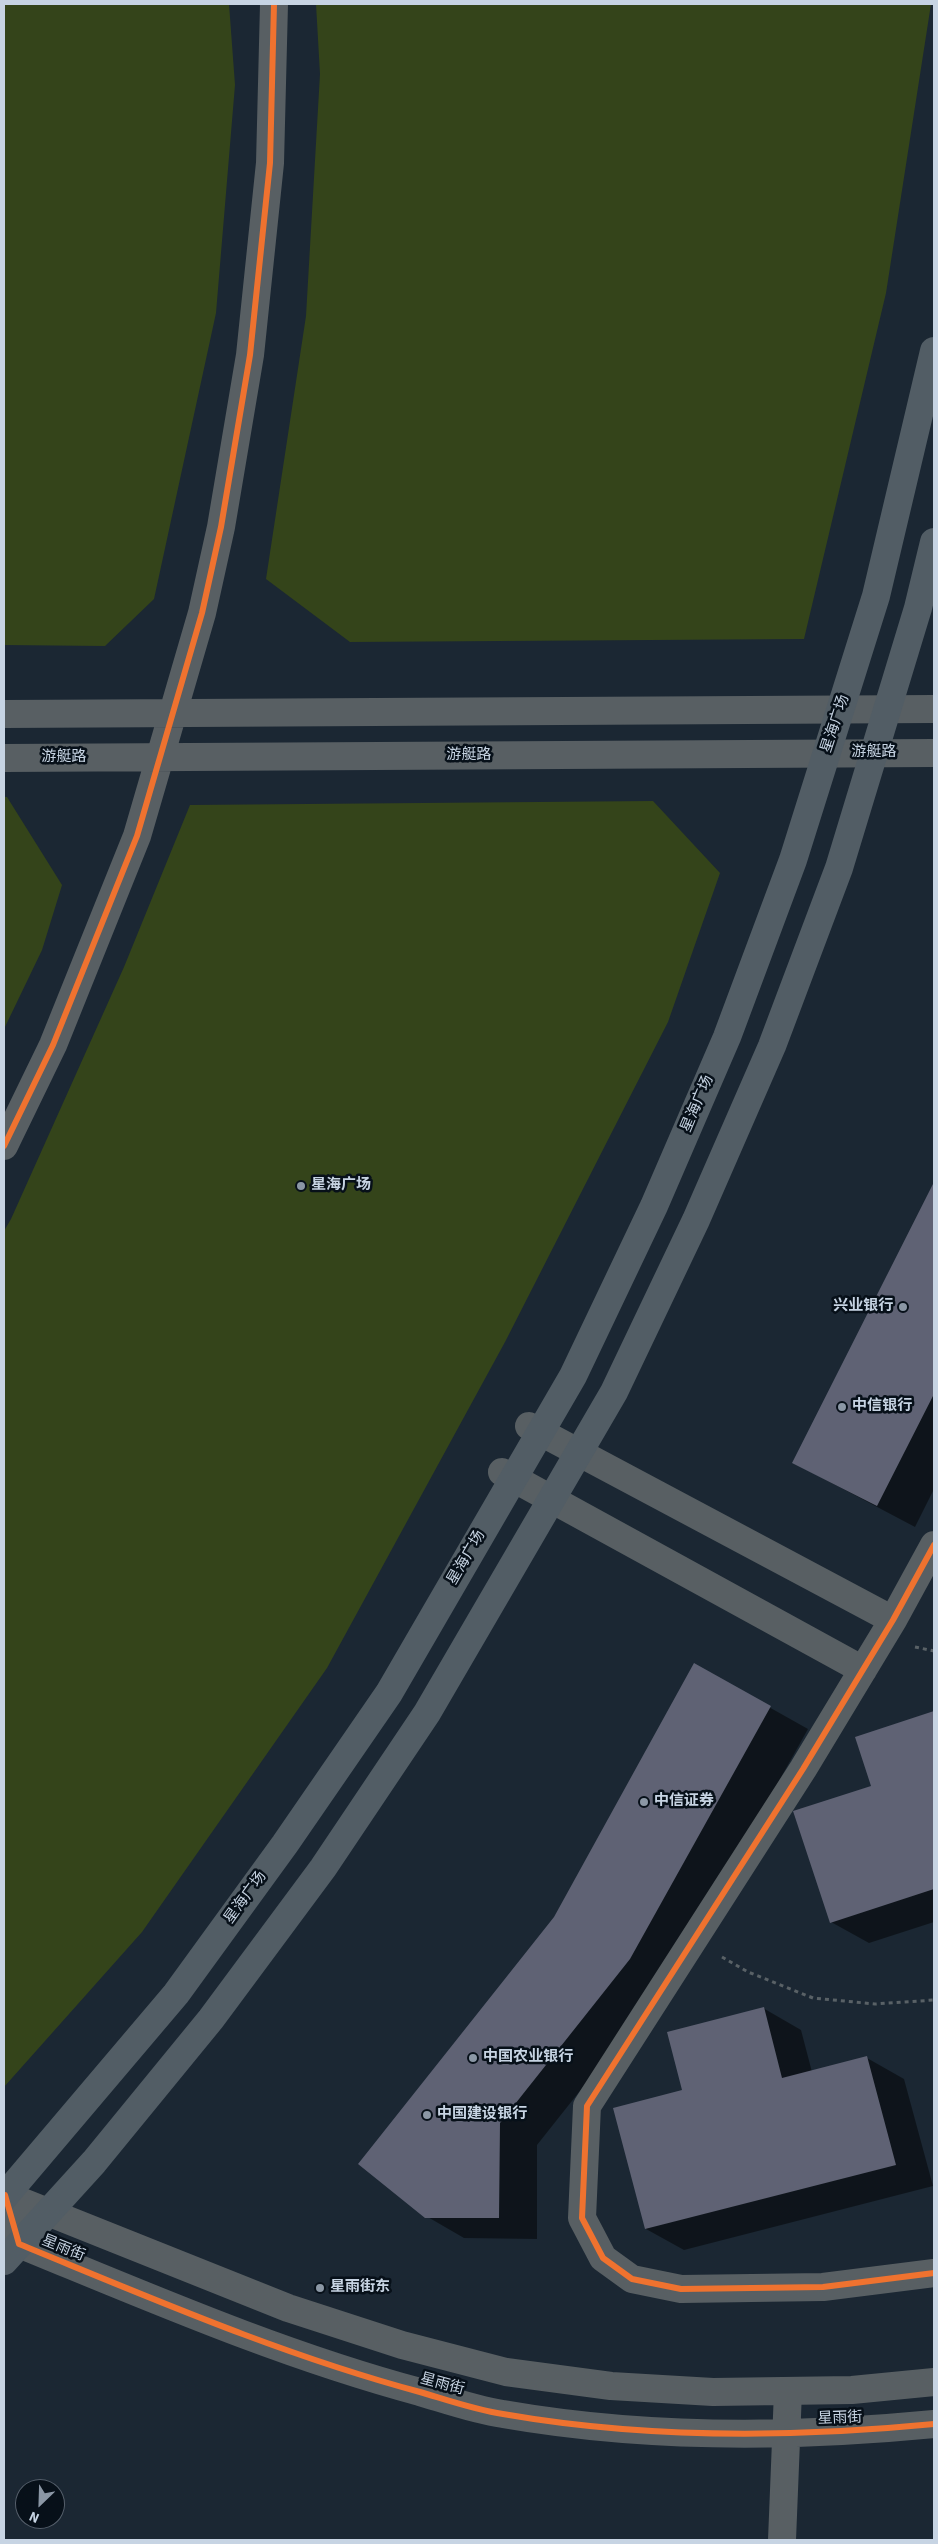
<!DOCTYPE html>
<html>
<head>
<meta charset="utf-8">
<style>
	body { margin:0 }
	#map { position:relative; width:938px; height:2544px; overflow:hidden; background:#1b2733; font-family:"Source Sans 3",sans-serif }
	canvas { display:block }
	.frame { position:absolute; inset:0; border:5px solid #c7d4e3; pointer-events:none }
	.north { position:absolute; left:15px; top:2479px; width:50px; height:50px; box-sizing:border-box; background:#071019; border:1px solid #545e6a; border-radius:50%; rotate:204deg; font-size:14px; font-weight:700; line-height:20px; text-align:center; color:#c7d4e3 }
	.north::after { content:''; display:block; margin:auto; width:18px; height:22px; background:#8b97a5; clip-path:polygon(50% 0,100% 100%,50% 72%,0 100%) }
</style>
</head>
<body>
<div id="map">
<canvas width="938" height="2544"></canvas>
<div class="frame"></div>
<div class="north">N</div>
</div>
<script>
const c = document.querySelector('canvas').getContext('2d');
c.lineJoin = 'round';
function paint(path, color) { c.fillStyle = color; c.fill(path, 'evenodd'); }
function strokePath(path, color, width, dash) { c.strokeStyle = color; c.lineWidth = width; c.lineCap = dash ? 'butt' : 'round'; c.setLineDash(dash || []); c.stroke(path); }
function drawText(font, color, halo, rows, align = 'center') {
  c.font = font + ' "Source Sans 3","Noto Sans SC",sans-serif'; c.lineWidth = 5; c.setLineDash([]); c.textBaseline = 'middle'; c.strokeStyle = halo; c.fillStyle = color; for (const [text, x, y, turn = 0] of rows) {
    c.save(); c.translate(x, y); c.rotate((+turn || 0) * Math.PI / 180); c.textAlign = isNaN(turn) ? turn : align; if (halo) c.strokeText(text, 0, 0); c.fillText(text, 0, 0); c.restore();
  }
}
const green = new Path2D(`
	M4,4H229L235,85L216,313L154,599L105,646L4,645Z
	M316,4H931L886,293L804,639L350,642L266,579L306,316L320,74Z
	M4,797H7L62,885L42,950L4,1029Z
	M653,801L720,873L668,1022L505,1342L327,1668L142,1932L4,2087V1231L11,1219L124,967L190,805Z`);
const shadow = new Path2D(`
	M934,1186V1489L915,1527L794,1463Z
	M694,1665L808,1729L667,1981L537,2145V2239L464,2238L426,2216Z
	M934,1712V1922L869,1943L831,1922L872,1786L857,1737Z
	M763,2008L801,2030L812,2072L867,2058L904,2079L933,2186L684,2250L646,2229L683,2091Z`);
const building = new Path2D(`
	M934,1182V1394L877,1506L792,1463Z
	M694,1663L771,1706L630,1959L500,2123L499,2218H425L358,2164L554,1917Z
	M934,1711V1889L830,1923L793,1811L871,1786L855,1737Z
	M764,2007L782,2078L867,2056L896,2165L645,2229L613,2108L682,2090L667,2032Z`);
const path = new Path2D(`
	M915,1647L934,1651
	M722,1957L748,1972L813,1998L875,2004L934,2000`);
const minor = new Path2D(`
	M4,714L934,709
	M4,758L934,753
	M4,1146L53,1045L137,836L202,613L221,527L250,355L270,163L274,4
	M529,1426L893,1620
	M502,1472L863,1670
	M934,1545L893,1620L803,1769L587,2106L582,2218L603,2258L632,2279L681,2289L823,2287L934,2273
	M5,2195L19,2244C151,2298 282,2355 420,2392C447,2400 475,2410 503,2414C646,2439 791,2438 934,2424
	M5,2195L288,2308L402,2345L506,2372L611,2386L713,2392L852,2390L934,2382
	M782,2540L788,2391`);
const highway = new Path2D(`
	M4,2197L176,1994L285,1844L389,1693L573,1376L654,1206L727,1037L793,860L876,596L934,351
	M4,2261L94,2162L211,2019L323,1868L427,1713L614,1392L696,1220L772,1046L839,868L918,608L934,542`);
const cycleway = new Path2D(`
	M4,1146L53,1045L137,836L202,613L221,527L250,355L270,163L274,4
	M934,1545L893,1620L803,1769L587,2106L582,2218L603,2258L632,2279L681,2289L823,2287L934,2273
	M5,2195L19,2244C151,2298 282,2355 420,2392C447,2400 475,2410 503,2414C646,2439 791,2438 934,2424`);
const markers = [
	[301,1186,5,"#8b97a5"],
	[903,1307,5,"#8b97a5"],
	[842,1407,5,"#8b97a5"],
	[644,1802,5,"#8b97a5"],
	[473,2058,5,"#8b97a5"],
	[427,2115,5,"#8b97a5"],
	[320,2288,5,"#8b97a5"]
];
const streetNames = [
	["星海广场",836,724,-72],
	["游艇路",874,753],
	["游艇路",469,756],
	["游艇路",64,758],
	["星海广场",698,1104,-67],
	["星海广场",467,1558,-60],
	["星海广场",246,1898,-54],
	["星雨街",63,2249,22],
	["星雨街",442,2385,15],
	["星雨街",840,2419,-2]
];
const poiNames = [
	["星海广场",311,1186],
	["兴业银行",893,1307,"right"],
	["中信银行",852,1407],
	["中信证券",654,1802],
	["中国农业银行",483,2058],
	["中国建设银行",437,2115],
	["星雨街东",330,2288]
];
paint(green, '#34441a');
paint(shadow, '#0007');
paint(building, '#5f6274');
strokePath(path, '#596166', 3, [4, 4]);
strokePath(minor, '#585f63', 28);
strokePath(highway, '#525d65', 28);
strokePath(cycleway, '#ef722f', 6);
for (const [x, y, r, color] of markers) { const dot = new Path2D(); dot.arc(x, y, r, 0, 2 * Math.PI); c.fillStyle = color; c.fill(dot); strokePath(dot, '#071019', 2); }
drawText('15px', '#c7d4e3', '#071019', streetNames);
drawText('bold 15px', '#c7d4e3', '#071019', poiNames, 'left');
</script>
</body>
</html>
